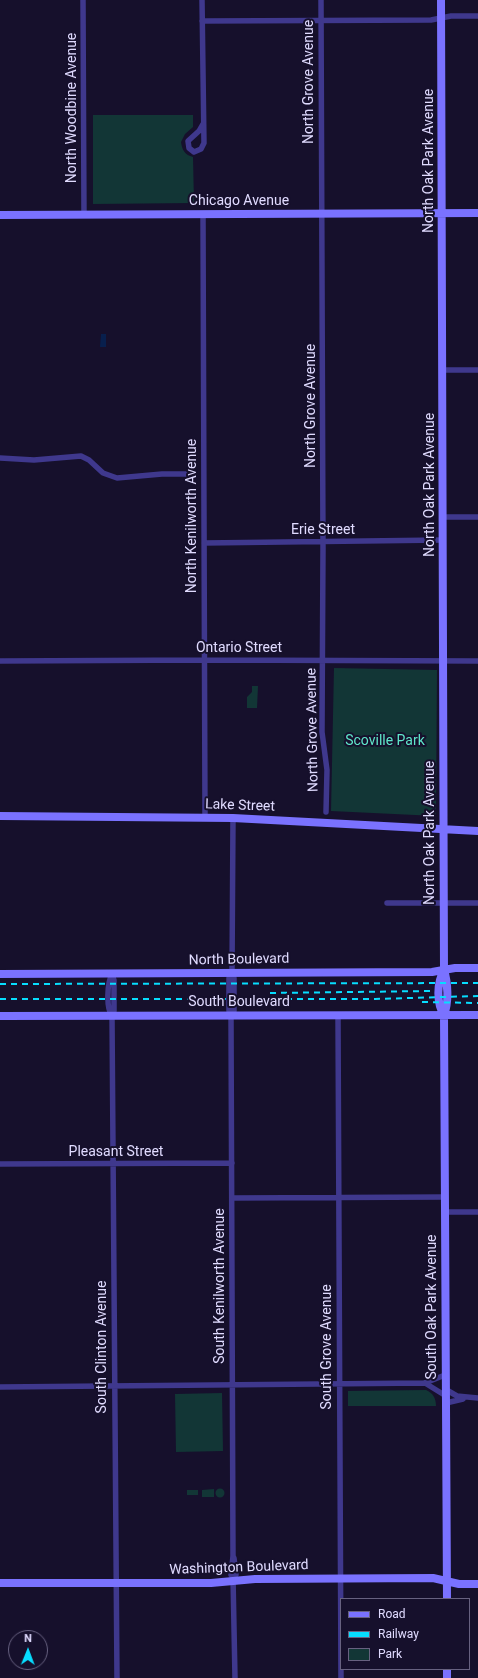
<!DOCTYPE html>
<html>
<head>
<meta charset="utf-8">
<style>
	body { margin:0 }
	#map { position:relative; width:478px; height:1678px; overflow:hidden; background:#16102c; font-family:Roboto,sans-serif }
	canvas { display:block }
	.legend { position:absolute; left:340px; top:1598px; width:130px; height:72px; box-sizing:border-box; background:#16102c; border:1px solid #676180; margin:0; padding:5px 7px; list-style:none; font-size:12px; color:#e0dbff }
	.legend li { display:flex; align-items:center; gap:8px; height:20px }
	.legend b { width:20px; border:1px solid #676180 }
	.north { position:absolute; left:8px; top:1630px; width:40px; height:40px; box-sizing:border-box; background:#16102c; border:1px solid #676180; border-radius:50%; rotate:1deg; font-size:11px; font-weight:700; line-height:16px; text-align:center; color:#e0dbff }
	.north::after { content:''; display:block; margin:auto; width:14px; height:18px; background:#07ddff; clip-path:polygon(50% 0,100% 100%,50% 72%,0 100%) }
</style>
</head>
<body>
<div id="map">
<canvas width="478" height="1678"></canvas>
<ul class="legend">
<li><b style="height:5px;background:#7a72ff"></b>Road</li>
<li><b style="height:5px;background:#07ddff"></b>Railway</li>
<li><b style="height:11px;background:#123636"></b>Park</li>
</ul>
<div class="north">N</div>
</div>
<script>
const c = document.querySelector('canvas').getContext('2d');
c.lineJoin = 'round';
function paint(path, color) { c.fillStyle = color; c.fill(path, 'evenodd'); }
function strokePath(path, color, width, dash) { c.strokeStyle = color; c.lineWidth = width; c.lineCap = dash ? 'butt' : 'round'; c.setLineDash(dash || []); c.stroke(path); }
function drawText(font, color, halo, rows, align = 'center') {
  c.font = font + ' Roboto,sans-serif'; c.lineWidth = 4; c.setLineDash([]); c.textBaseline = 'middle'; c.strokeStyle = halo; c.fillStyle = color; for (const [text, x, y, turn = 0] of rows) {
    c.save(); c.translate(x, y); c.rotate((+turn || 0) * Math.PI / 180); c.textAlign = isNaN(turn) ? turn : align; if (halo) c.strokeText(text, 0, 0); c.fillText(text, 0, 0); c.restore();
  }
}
const green = new Path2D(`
	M93,115H193V127L185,134L181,142C182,150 185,155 193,157L194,203L93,204Z
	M334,668L437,670L436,816L331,811Z
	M252,686H258L257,708H247V697L252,692Z
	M426,1390C433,1393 436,1398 436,1406H348V1391Z
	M222,1393L223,1451L176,1452L175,1394Z
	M215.5 1493a4.5 4.5 0 1 1 9 0a4.5 4.5 0 1 1-9 0Z
	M214,1489V1497H202V1490Z
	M187,1490H198V1495H187Z`);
const water = new Path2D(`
	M101,334H106V347H100Z`);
const street = new Path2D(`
	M83,0L84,215
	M202,0L204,143L201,149L194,152L189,148L188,141L199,131L203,124
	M321,0L323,548L322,732L327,770L326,812
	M202,21L431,20L451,16H478
	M203,214L205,818
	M442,370H478
	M0,458L34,460L81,456L89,460L103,473L117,478L162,474H190
	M443,517H478
	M204,543L443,540
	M0,661L205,660L478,661
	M233,818L232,973L234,978V1011L231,1016L233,1556L231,1575L233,1577L235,1678
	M387,903H478
	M112,974L114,980V1011L112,1016L117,1678
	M112,974C107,983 106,1008 112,1016
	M338,1015L341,1678
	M231,1016L229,1011V978L232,973
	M0,1164L232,1163
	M232,1198L445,1197
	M445,1212H478
	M425,1383L446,1396
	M0,1387L425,1383L445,1375
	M445,1389L457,1396L478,1398
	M446,1403L463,1399
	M233,1577L236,1575L234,1558`);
const secondary = new Path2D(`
	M441,0L444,970C448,983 449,1002 444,1015L447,1599
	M0,215L478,213
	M0,816L233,818L478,831
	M444,970C437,982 436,1003 444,1015
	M0,974L432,972L455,968H478
	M0,1016L478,1015
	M0,1583H211L255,1579L433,1578L459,1584H478
	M447,1669V1678`);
const rail = new Path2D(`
	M0,984L478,983
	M270,993L432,991
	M0,999H375L478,996
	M422,1002L478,1003`);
const streetNames = [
	["North Grove Avenue",309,82,-90],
	["North Woodbine Avenue",72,108,-90],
	["North Oak Park Avenue",429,161,-90],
	["Chicago Avenue",239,201],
	["North Grove Avenue",311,406,-90],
	["North Oak Park Avenue",430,485,-90],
	["North Kenilworth Avenue",192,516,-90],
	["Erie Street",323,530],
	["Ontario Street",239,648],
	["North Grove Avenue",313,730,-91],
	["Lake Street",240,806,2],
	["North Oak Park Avenue",430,833,-90],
	["North Boulevard",239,960,-1],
	["South Boulevard",239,1002],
	["Pleasant Street",116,1152],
	["South Kenilworth Avenue",220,1286,-90],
	["South Oak Park Avenue",432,1307,-90],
	["South Clinton Avenue",102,1347,-90],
	["South Grove Avenue",327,1347,-90],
	["Washington Boulevard",239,1568,-2]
];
const parkNames = [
	["Scoville Park",385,741]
];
paint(green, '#123636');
paint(water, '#081f4d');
strokePath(street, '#3f388d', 5.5);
strokePath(secondary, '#7a72ff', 8);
strokePath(rail, '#07ddff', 2, [6, 5]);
drawText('14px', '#e0dbff', '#16102c', streetNames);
drawText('14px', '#5fe7ca', '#16102c', parkNames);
</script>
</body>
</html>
